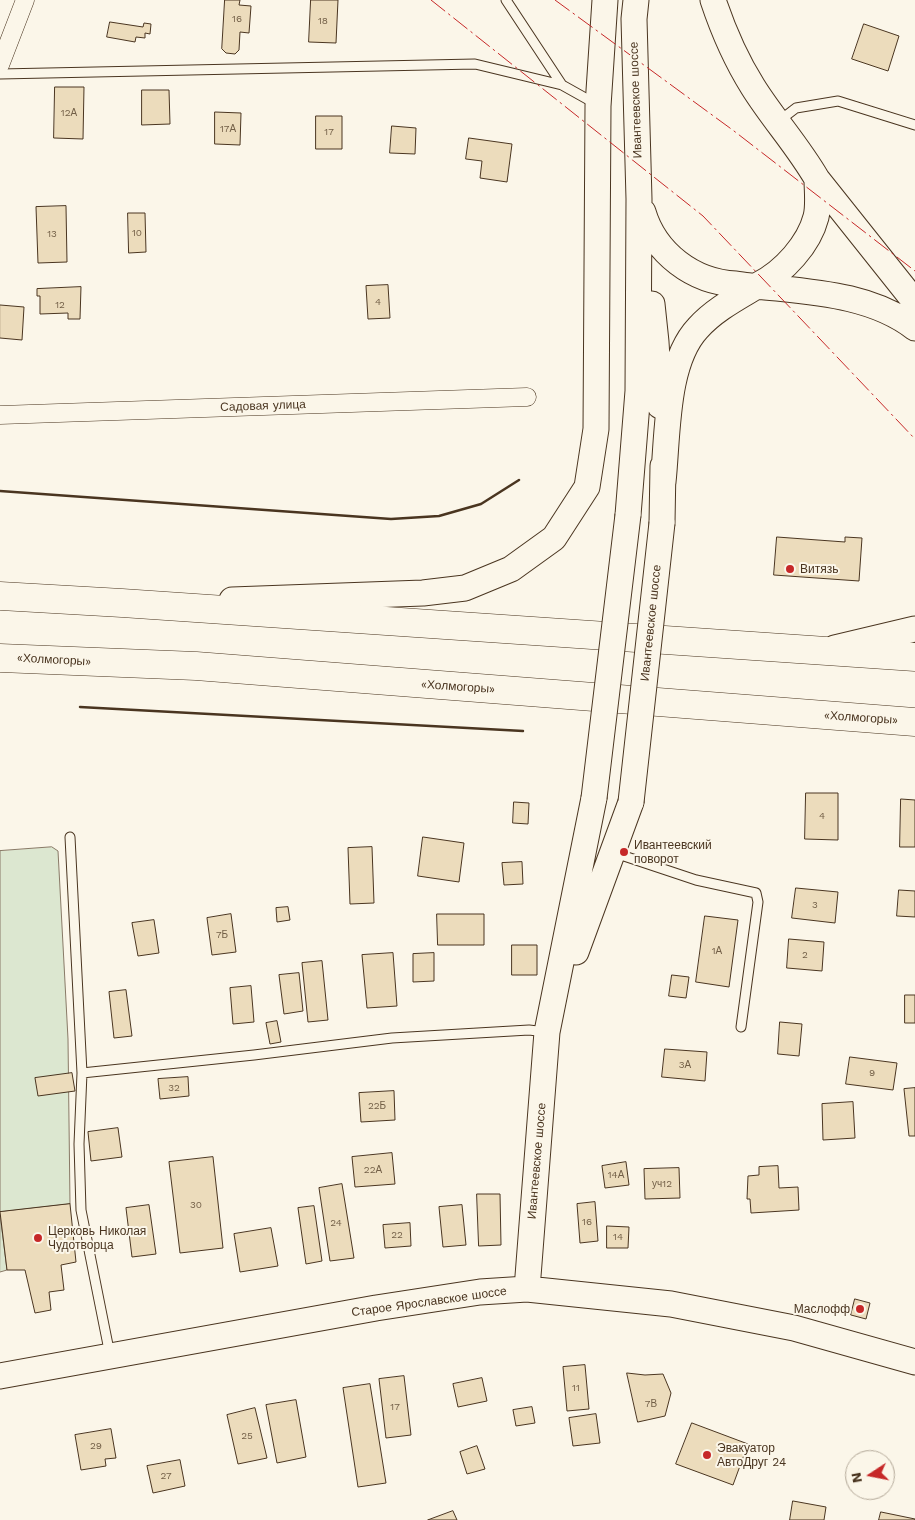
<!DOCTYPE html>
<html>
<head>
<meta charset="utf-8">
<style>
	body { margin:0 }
	#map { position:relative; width:915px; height:1520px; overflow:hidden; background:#fbf6e9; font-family:"Work Sans",sans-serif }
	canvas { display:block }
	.north { position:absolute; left:845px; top:1450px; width:50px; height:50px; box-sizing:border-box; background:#fbf6e9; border:1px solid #b4a999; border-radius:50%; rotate:259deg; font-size:14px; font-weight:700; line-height:20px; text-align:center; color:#4a3520 }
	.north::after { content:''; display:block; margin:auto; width:18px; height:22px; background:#c62828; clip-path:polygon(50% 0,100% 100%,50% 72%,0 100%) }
</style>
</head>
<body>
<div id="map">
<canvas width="915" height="1520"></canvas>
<div class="north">N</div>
</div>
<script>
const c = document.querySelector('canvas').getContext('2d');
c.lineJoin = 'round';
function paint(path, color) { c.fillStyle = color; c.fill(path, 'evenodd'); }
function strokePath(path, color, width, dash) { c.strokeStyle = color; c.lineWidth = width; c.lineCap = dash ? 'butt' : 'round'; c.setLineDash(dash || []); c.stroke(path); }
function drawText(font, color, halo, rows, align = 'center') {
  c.font = font + ' "Work Sans",sans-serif'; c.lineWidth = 4; c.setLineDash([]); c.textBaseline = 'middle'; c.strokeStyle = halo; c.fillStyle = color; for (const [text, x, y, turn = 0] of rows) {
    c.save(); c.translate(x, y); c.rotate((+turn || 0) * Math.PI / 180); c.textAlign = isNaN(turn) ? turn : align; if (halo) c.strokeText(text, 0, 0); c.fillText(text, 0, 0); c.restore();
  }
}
const green = new Path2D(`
	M52,847L58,851L68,1039L70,1204L0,1212V851Z
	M0,1214L7,1270L0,1272Z`);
const building = new Path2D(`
	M225,0H240L239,5L251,6L249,33L240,32L239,50L235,54L226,53L222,49Z
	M311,0H338L336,43L309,42Z
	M110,22L143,27L144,23L151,24L150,34L145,33V38L136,37L135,42L107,37Z
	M864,24L899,36L888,71L852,59Z
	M55,87H84L83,139L54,138Z
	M142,90H169L170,124L142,125Z
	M215,112L241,113L240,145L215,144Z
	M316,116H342V149H316Z
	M392,126L416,128L415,154L390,153Z
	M469,138L512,144L507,182L480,178L482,161L466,159Z
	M66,206L67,262L38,263L36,207Z
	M128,213H145L146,252L129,253Z
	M388,285L390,318L368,319L366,286Z
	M81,287L80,319H68V313L40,314V296H37V289Z
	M0,305L24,307L22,340L0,338Z
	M777,537L845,542V537L862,538L859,581L774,575Z
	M806,793H838V840L805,839Z
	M901,799L915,800V847H900Z
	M514,802L529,803L528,824L513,823Z
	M423,837L464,843L459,882L418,876Z
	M372,847L374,903L350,904L348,848Z
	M522,862L523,884L504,885L502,863Z
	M796,888L838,892L835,923L792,918Z
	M899,890L915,891V917L897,916Z
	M288,907L290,920L277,922L276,908Z
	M231,914L236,952L212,955L207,918Z
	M437,914H484V945H438Z
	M705,916L738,920L729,987L696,982Z
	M154,920L159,953L138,956L132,923Z
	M789,939L824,942L822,971L787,968Z
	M512,945H537V975H512Z
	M393,953L397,1006L367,1008L362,955Z
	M434,953V981L413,982V954Z
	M322,961L328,1020L308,1022L302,963Z
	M299,973L303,1011L284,1014L279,975Z
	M672,975L689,977L686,998L669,996Z
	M251,986L254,1022L233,1024L230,988Z
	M126,990L132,1036L114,1038L109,992Z
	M905,995H915V1023H905Z
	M277,1021L281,1042L270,1044L266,1023Z
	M780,1022L802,1024L799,1056L778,1054Z
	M665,1049L707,1052L705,1081L662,1077Z
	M850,1057L897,1063L893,1090L846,1084Z
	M72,1073L75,1091L38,1096L35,1078Z
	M188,1077L189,1096L160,1099L158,1079Z
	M915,1088V1136H909L904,1089Z
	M394,1091L395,1120L361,1122L359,1093Z
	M853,1102L855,1138L823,1140L822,1104Z
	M118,1128L122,1157L91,1161L88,1132Z
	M392,1153L395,1184L355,1187L352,1157Z
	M213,1157L223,1248L180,1253L169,1162Z
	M626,1162L629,1185L605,1188L602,1166Z
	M778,1166L779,1188L798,1187L799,1210L751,1213L750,1199H747L748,1176L759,1175V1167Z
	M679,1168L680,1198L645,1199L644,1169Z
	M342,1184L354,1258L330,1261L319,1188Z
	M477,1194H500L501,1245L479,1246Z
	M595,1202L598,1241L580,1243L577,1204Z
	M70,1204L76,1262L61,1265L64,1290L49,1292L51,1310L35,1313L25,1270H7L0,1212Z
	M149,1205L156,1254L132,1257L126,1208Z
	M462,1205L466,1245L443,1247L439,1207Z
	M314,1206L322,1261L306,1264L298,1208Z
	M410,1223L411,1246L385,1248L383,1225Z
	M607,1226L629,1227L628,1248H607Z
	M271,1228L278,1266L240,1272L234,1234Z
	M855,1299L870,1303L866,1319L851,1315Z
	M585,1365L589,1409L567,1411L563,1367Z
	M627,1373L645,1375L663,1374L671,1393L665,1416L638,1422Z
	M404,1376L411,1435L386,1438L379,1379Z
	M482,1378L487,1401L458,1407L453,1384Z
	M370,1384L386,1483L358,1487L343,1388Z
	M296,1400L306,1457L277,1463L266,1405Z
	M532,1407L535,1423L516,1426L513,1410Z
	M255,1408L267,1458L238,1464L227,1415Z
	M596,1414L600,1443L573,1446L569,1418Z
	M692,1423L748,1444L733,1485L676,1464Z
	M111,1429L116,1458L105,1459L106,1466L81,1470L75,1435Z
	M477,1446L485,1469L467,1474L460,1452Z
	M180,1460L185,1486L153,1493L147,1466Z
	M793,1501L826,1507L824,1520H790Z
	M453,1511L457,1520H428Z
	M881,1512L915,1519V1520H879Z`);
const service = new Path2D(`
	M506,0L562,85L596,104
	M0,74L475,64L562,85
	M779,121L796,108L838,101L915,125
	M70,837L82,1073L254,1055L392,1038L529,1030L546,1032
	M615,853L696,880L756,893L758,902L741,1027
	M82,1073L79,1144L81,1210L110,1355`);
const minor = new Path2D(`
	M0,65L25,0
	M0,415L527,397`);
const secondary = new Path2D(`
	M713,0C723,30 736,60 753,87C773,119 798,146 817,179L915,302
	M643,212C655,253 693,282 736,284C742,285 752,287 758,285C784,272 809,244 816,217C819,205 817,191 817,179
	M652,304L656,342L660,406
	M663,482C668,436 665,363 698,328C714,310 737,298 757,286C810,292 871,294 915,328
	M628,515L638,391L639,199L634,19L636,0
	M662,523L663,466
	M232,600L423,593L465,588L511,569L554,538L587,487L596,429L598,106L605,0
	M835,648L915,629
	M576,952L631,802
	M527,1289L547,1032L594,798
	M0,1376L376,1308L480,1292L527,1289L671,1304L794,1328L915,1362`);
const trunk = new Path2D(`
	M0,596L122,603L915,657
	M0,658L196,666L915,722`);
const secondaryBridge = new Path2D(`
	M594,798L628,515
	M631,802L662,523`);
const wall = new Path2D(`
	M0,491L391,519L439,516L481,504L519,480
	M80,707L523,731`);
const power = new Path2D(`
	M431,0L703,216L915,439
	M555,0L734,131L915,271`);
const markers = [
	[790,569,5,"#c62828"],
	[624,852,5,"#c62828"],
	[38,1238,5,"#c62828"],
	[860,1309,5,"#c62828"],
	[707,1455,5,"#c62828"]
];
const numberNames = [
	["16",237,19],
	["18",323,21],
	["12А",69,113],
	["17А",228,129],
	["17",329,132],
	["10",137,233],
	["13",52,234],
	["4",378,302],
	["12",60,305],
	["4",822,816],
	["3",815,905],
	["7Б",222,935],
	["1А",717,951],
	["2",805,955],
	["3А",685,1065],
	["9",872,1073],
	["32",174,1088],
	["22Б",377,1106],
	["22А",373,1170],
	["14А",616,1175],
	["уч12",662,1184],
	["30",196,1205],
	["16",587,1222],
	["24",336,1223],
	["22",397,1235],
	["14",618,1237],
	["11",576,1388],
	["7В",651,1404],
	["17",395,1407],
	["25",247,1436],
	["29",96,1446],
	["27",166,1476]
];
const streetNames = [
	["Ивантеевское шоссе",636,100,-92],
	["Садовая улица",263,406,-2],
	["Ивантеевское шоссе",651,623,-84],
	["«Холмогоры»",54,660,3],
	["«Холмогоры»",458,687,4],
	["«Холмогоры»",861,718,4],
	["Ивантеевское шоссе",537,1161,-85],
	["Старое Ярославское шоссе",429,1302,-8]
];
const poiNames = [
	["Витязь",800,569],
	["Ивантеевский",634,845],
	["поворот",634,859],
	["Церковь Николая",48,1231],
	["Чудотворца",48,1245],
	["Маслофф",850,1309,"right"],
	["Эвакуатор",717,1448],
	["АвтоДруг 24",717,1462]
];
paint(green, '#dce7d0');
strokePath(green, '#887966', 1);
paint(building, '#ecdcbc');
strokePath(building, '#4a3520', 1);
strokePath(service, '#4a3520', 11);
strokePath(minor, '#4a3520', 19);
strokePath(secondary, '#4a3520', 27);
strokePath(trunk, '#4a3520', 29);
strokePath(service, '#fbf6e9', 9);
strokePath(minor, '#fbf6e9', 18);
strokePath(secondary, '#fbf6e9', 25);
strokePath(trunk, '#fbf6e9', 28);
strokePath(secondaryBridge, '#4a3520', 27, []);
strokePath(secondaryBridge, '#fbf6e9', 25);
strokePath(wall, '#4a3520', 2.5);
strokePath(power, '#c62828', 1, [18, 4, 2.5, 4]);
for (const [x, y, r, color] of markers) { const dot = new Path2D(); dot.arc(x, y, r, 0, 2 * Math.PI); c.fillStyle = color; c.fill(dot); strokePath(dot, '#fbf6e9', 2); }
drawText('10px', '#725f47', null, numberNames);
drawText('12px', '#4a3520', '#fbf6e9', streetNames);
drawText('12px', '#4a3520', '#fbf6e9', poiNames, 'left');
</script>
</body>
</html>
